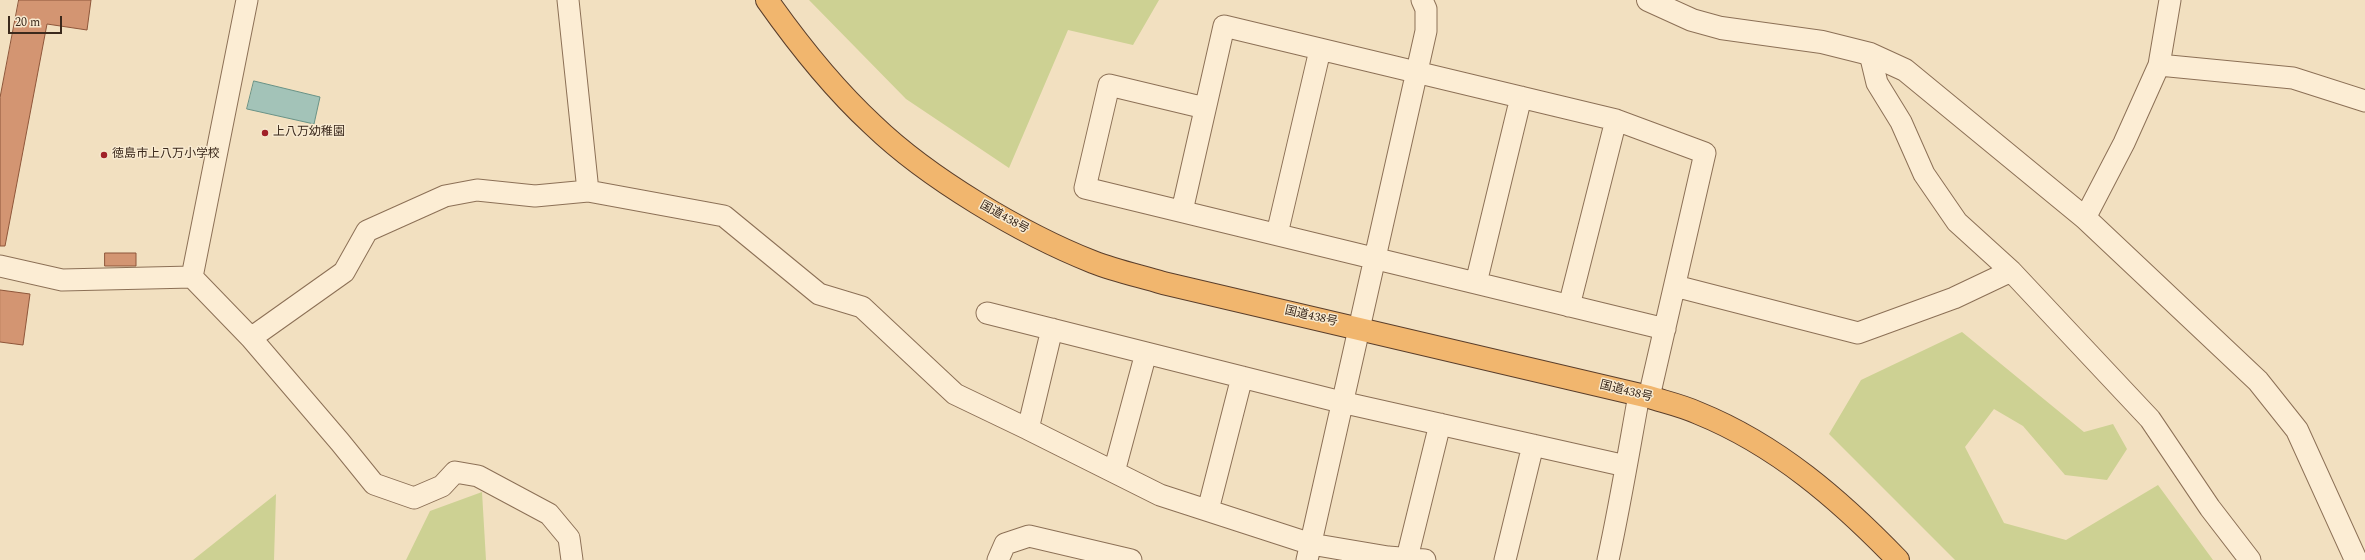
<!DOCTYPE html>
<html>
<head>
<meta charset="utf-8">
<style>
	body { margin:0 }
	#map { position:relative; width:2365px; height:560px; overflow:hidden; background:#f2e0c0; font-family:Spectral,serif }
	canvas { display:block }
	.scale { position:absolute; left:8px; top:16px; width:54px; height:18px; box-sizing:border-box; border:2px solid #3b291c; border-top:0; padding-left:5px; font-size:12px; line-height:14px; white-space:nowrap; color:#3b291c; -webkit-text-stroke:3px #f8ead0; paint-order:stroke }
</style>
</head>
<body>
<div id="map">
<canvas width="2365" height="560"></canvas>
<div class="scale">20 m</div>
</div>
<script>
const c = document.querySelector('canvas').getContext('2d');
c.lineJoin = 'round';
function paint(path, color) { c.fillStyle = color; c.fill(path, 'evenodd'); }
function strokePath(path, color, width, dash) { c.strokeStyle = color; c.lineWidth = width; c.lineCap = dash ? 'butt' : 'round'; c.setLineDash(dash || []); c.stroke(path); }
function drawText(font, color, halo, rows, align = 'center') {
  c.font = font + ' Spectral,"Noto Sans JP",serif'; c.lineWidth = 3; c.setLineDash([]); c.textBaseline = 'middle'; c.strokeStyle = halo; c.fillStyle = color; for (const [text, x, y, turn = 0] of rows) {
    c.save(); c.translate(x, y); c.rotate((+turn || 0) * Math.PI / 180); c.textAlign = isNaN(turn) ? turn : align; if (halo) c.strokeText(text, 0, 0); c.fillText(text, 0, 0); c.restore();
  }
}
const green = new Path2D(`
	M809,0H1159L1133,45L1068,30L1009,168L906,99Z
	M1962,332L2084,432L2113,424L2127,449L2107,480L2065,475L2023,426L1994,409L1965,447L2004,523L2066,540L2158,485L2213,560H1955L1829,434L1861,380Z
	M482,492L486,560H406L430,511Z
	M276,494L274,560H193Z`);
const water = new Path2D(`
	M254,81L320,97L314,124L247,109Z`);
const building = new Path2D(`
	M19,0H91L87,30L47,24L5,246H0V98Z
	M105,253H136V266H105Z
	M0,290L30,294L23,345L0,342Z`);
const minor = new Path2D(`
	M568,0L588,191L724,216L819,294L862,307L955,394L1028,429
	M1870,54L1877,83L1901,122L1924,174L1957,222L2011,271L2150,419L2210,508L2250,560
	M2159,65L2293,78L2365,101
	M1205,108L1109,85L1085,188L1665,329
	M1182,211L1224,26L1616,120L1705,153L1649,397
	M2085,218L2124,143L2159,65L2170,0
	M1277,234L1320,50
	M0,266L62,280L192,277L247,0
	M192,277L251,338L344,272L367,231L445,196L477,190L535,196L588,191
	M1476,283L1521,97
	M1675,286L1858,333L1954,298L2011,271
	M1569,306L1616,120
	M987,313L1341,402L1626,466
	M1052,329L1028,429L1160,495L1311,544L1388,557L1425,560
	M251,338L340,442L374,484L414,498L442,486L455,472L478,476L549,514L569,538L572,560
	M1114,472L1146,353
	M1208,510L1242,377
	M1407,558L1440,424
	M998,560L1005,544L1029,536L1131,560
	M1307,560L1426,31V9L1422,0
	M1505,560L1533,445
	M1608,560C1620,505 1629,450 1639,395`);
const tertiary = new Path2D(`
	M1648,0L1692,20L1721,28L1822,42L1870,54L1905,70L2085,218L2258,381L2297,430L2356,560`);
const trunk = new Path2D(`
	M767,0C798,44 833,88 873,125C928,178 1022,234 1093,262C1116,271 1140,276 1163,283L1649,397C1665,402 1683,406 1698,413C1777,445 1840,500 1898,560`);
const markers = [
	[265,133,4,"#a12129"],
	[104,155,4,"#a12129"]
];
const poiNames = [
	["上八万幼稚園",273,133],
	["徳島市上八万小学校",112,155]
];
const streetNames = [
	["国道438号",1004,218,29],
	["国道438号",1311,317,13],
	["国道438号",1626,392,14]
];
paint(green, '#cdd193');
paint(water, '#a3c3b8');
strokePath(water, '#699286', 1);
paint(building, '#d39572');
strokePath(building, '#8e563a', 1);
strokePath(minor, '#8c7056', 23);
strokePath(tertiary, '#8c7056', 24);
strokePath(trunk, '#5a3e2b', 24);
strokePath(minor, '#fcedd4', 21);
strokePath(tertiary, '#fcedd4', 22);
strokePath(trunk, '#f1b66e', 22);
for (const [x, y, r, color] of markers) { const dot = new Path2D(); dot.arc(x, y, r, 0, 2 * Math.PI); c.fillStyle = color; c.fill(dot); strokePath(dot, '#f8ead0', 1.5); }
drawText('12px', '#3b291c', '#f8ead0', poiNames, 'left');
drawText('12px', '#3b291c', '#f8ead0', streetNames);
</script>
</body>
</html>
